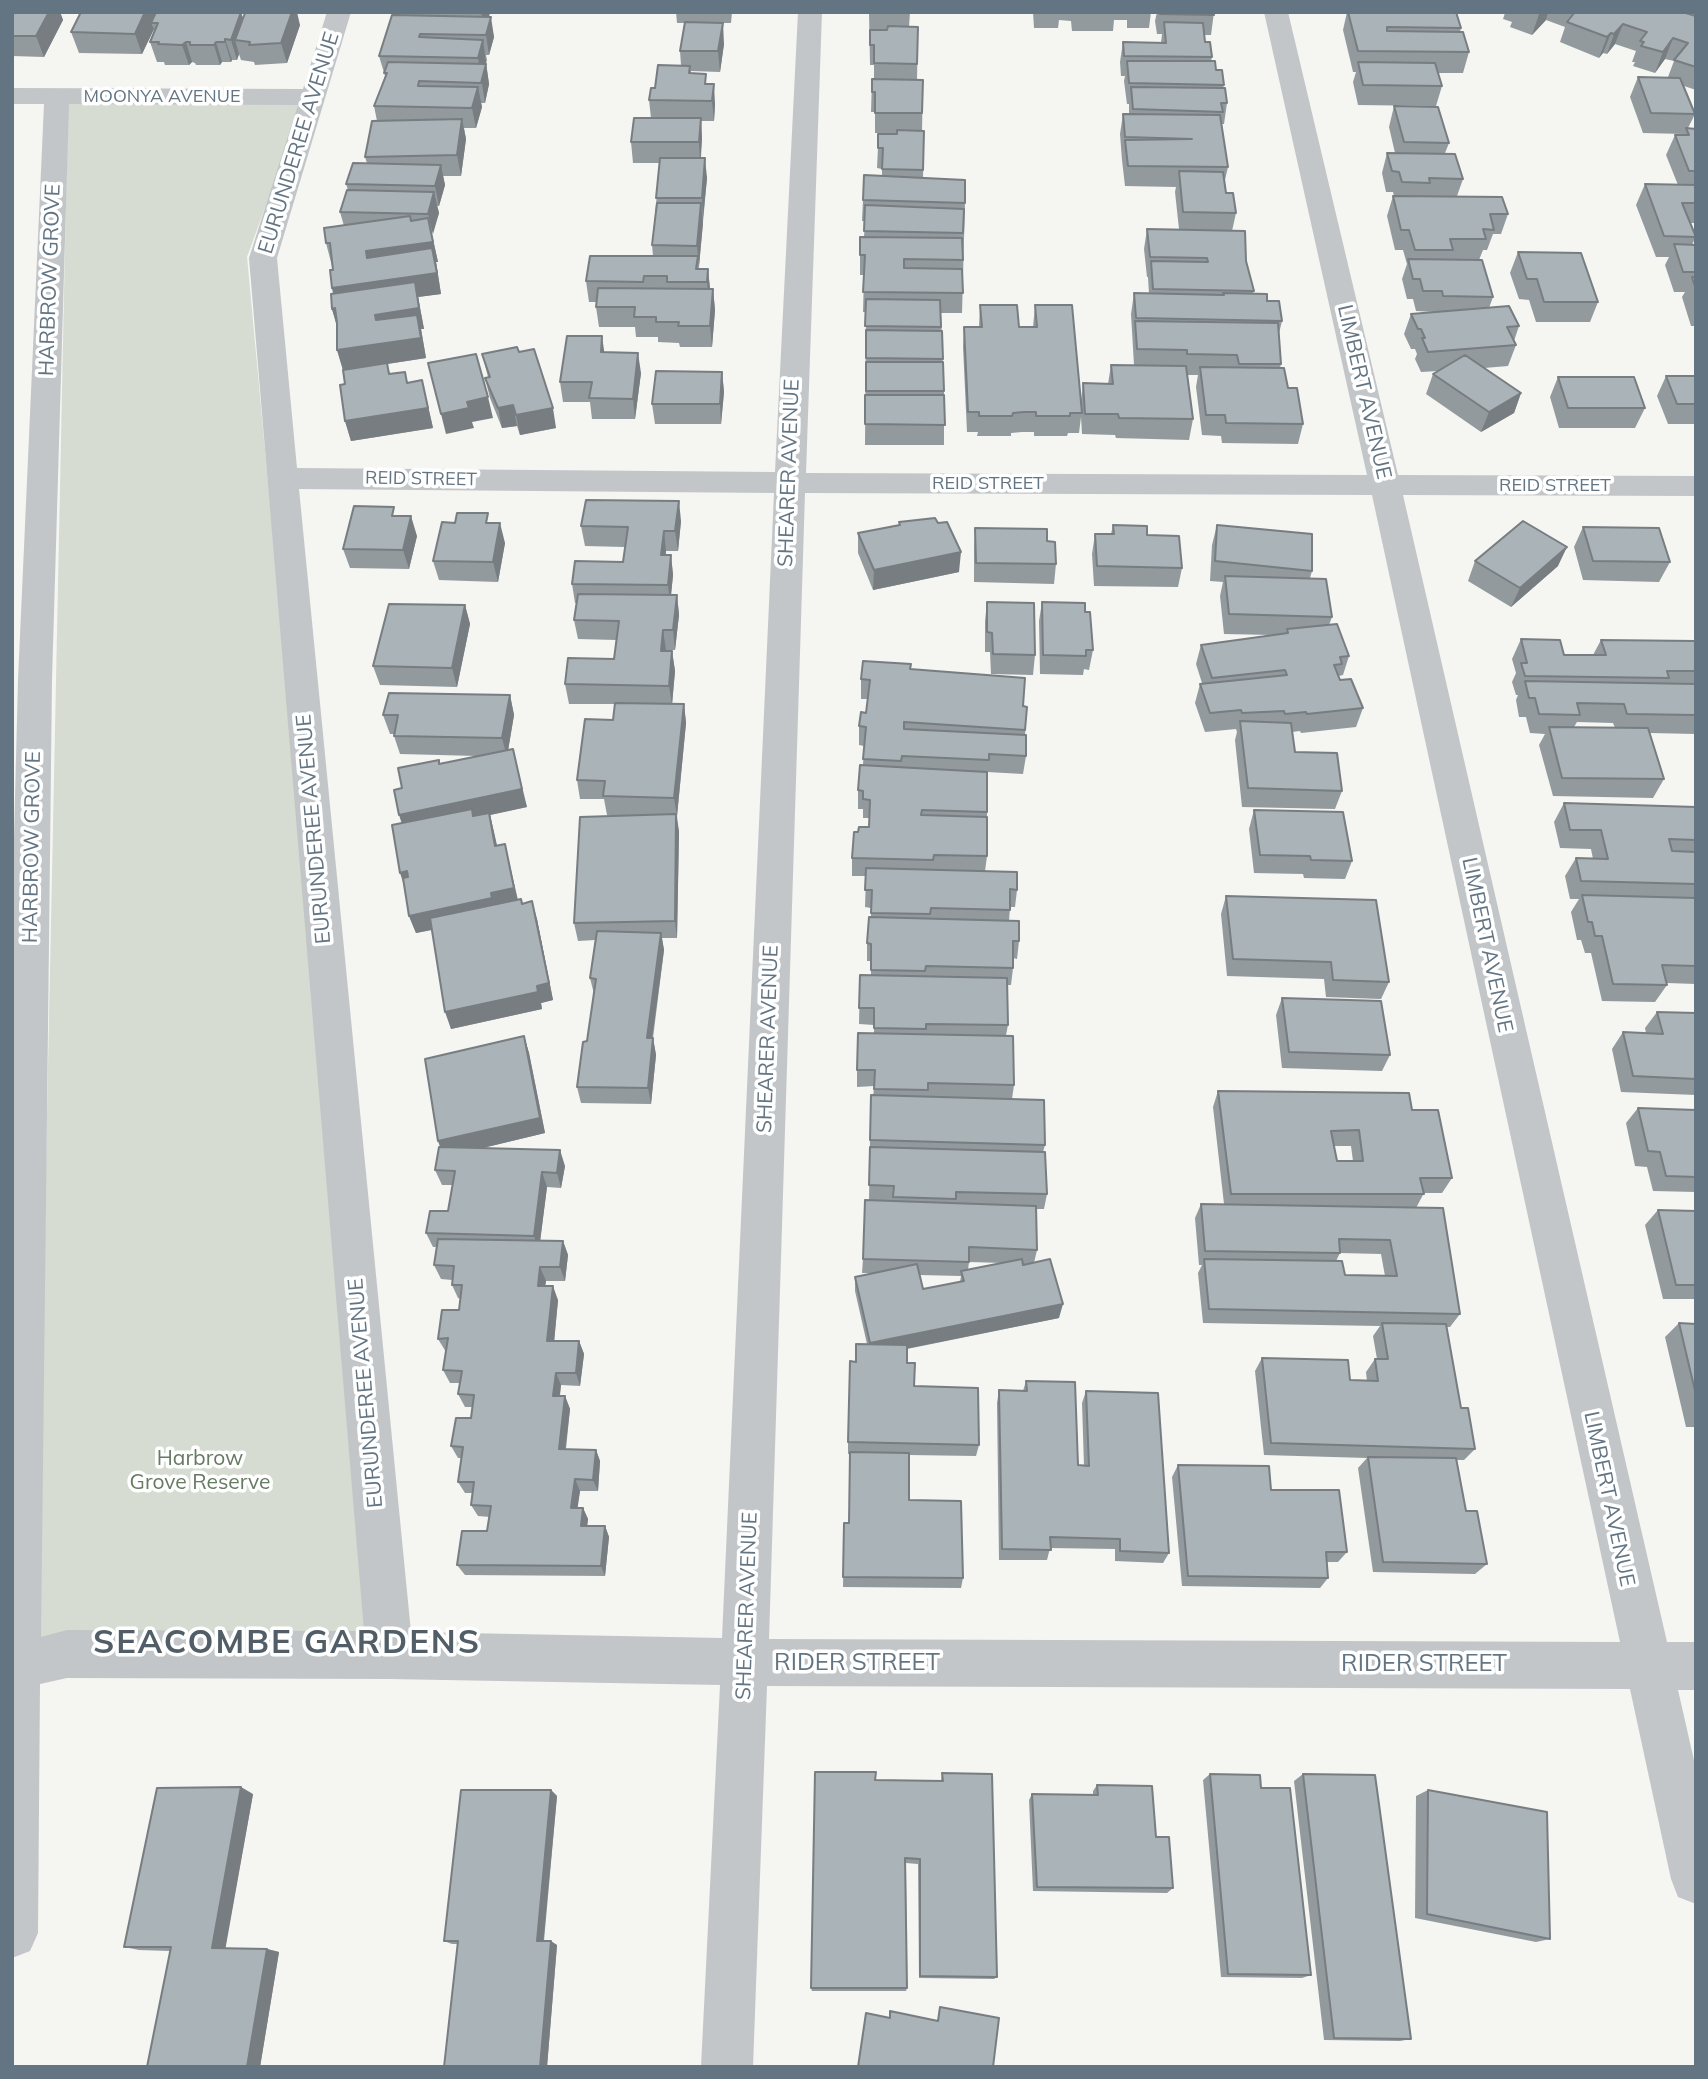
<!DOCTYPE html>
<html>
<head>
<meta charset="utf-8">
<style>
	body { margin:0 }
	#map { position:relative; width:1708px; height:2079px; overflow:hidden; background:#f5f5f1; font-family:Mulish,sans-serif }
	canvas { display:block }
	.frame { position:absolute; inset:0; border:14px solid #637583; pointer-events:none }
</style>
</head>
<body>
<div id="map">
<canvas width="1708" height="2079"></canvas>
<div class="frame"></div>
</div>
<script>
const c = document.querySelector('canvas').getContext('2d');
c.lineJoin = 'round';
function paint(path, color) { c.fillStyle = color; c.fill(path, 'evenodd'); }
function strokePath(path, color, width, dash) { c.strokeStyle = color; c.lineWidth = width; c.lineCap = dash ? 'butt' : 'round'; c.setLineDash(dash || []); c.stroke(path); }
function drawText(font, color, halo, rows, align = 'center') {
  c.font = font + ' Mulish,sans-serif'; c.lineWidth = 7; c.setLineDash([]); c.textBaseline = 'middle'; c.strokeStyle = halo; c.fillStyle = color; for (const [text, x, y, turn = 0] of rows) {
    c.save(); c.translate(x, y); c.rotate((+turn || 0) * Math.PI / 180); c.textAlign = isNaN(turn) ? turn : align; if (halo) c.strokeText(text, 0, 0); c.fillText(text, 0, 0); c.restore();
  }
}
const green = new Path2D(`
	M68,101H304L247,257L376,1639L36,1647Z`);
const minor = new Path2D(`
	M327,12H351L277,258L297,468L775,472L798,12H822L806,473L1367,475L1264,12H1288L1398,475L1696,476V496L1403,495L1667,1642H1696V1690H1678L1696,1769V1904L1678,1897L1671,1879L1630,1689L767,1686L753,2067H701L720,1685L390,1679L67,1678L40,1684L38,1933L30,1951L12,1958V917L18,680L44,104H12V88L303,89ZM69,104L298,105L249,258L364,1631L67,1630L41,1637L52,680ZM299,489L774,493L722,1638L411,1632ZM805,493L1372,495L1620,1642L769,1639Z`);
const wall = new Path2D(`
	M12,12H60L63,20L44,57L12,56Z
	M154,12L155,15L241,12L243,18L300,25L287,63L255,65L254,62L241,60L239,54L237,60H232L231,62H222L220,65H196L195,63L192,62L189,65H165L164,62H157L150,42L154,31V29L142,54L79,53L71,32Z
	M392,12H490L489,17L494,37L489,55H486L487,60L486,64L489,84L485,103H481L482,107L476,128H464L466,139L461,176H443L445,185L439,206H437L439,213L432,234L438,262H436L441,294L418,297L424,329H421L426,358L387,364L390,374L408,383L427,401L433,428L351,441L345,421V384L343,370L337,350V327L332,309L333,294L332,288L333,270L326,243L344,226L340,212L348,190L346,184L367,163L365,157L377,121L374,106L385,76L379,56L393,15Z
	M676,12H732L731,23H706L724,44L720,72L691,71V73L706,84L715,104L714,121H701L702,138L701,158L707,178L699,266V269H708L710,289H713L715,310L712,347H680L679,343L658,342V337H636L635,327H599L596,307L597,302H589L586,281L653,256L652,245L660,163H633L631,142L651,118L649,100L655,88L681,65L680,51L685,23H677Z
	M869,12H910L909,27H918L917,80H923L922,131H924L923,178L965,203L962,313H941L944,391V445H865L866,312H863L864,275H860V237H864L865,221H862L863,200L882,176V169L877,168L878,148L897,133H875V112H871L872,79H874V65H870Z
	M1033,12H1151L1149,28H1127V20H1114L1113,31H1072L1071,21L1059,20L1058,28H1034Z
	M1157,12H1214L1211,35H1205V42L1212,57L1211,61L1224,85L1223,88L1227,103L1224,124H1221L1228,167L1224,184L1226,193L1236,213L1232,231L1246,261L1254,291L1253,293L1267,301L1282,321L1279,333L1281,364L1280,368L1303,424L1298,444L1222,443L1221,436L1202,435L1196,387L1198,375H1187L1193,419L1189,440L1116,438L1115,435L1082,434L1081,417L1079,433H1068L1067,436H1034V432H1022L1011,433V436H977L978,432H967L963,347L964,327H979L980,305L1019,327H1033L1035,305L1081,401L1083,383L1108,384L1111,365H1134L1131,314L1134,293L1149,294L1148,277H1147L1144,249L1147,229H1179L1175,192L1176,187L1125,186L1122,160L1120,134L1123,114H1129V104H1127L1124,81L1125,76H1121L1120,62L1123,42L1161,43L1162,34H1157L1155,21Z
	M1347,12H1456L1461,28L1460,32L1469,52L1463,73H1438L1442,86L1436,106L1358,105L1353,82L1356,72H1353L1343,30Z
	M1502,12H1682L1696,16V90L1684,86L1695,114L1688,128L1696,129V223H1690L1696,236L1692,245H1696V326H1691L1682,297L1685,292H1674L1665,265L1669,257H1656L1636,205L1645,184L1678,185L1666,155L1675,135H1683L1684,134L1643,133L1630,97L1638,77H1668L1674,61L1665,59L1655,73L1633,66L1635,62H1632L1636,51L1615,44L1607,54L1603,53L1599,58L1560,42L1565,27L1546,20L1532,35L1510,27L1512,22L1503,19L1505,13Z
	M1394,106L1449,143L1445,153L1463,179L1457,196L1508,214L1501,234H1493L1487,250H1483L1479,260L1493,297L1489,308L1519,326L1514,341L1516,345L1508,366L1484,368L1521,393L1514,413L1481,432L1426,394L1433,374L1438,371L1421,372L1415,359L1417,354L1415,349H1411L1404,334L1411,314L1435,312L1416,311L1413,299H1407L1402,279L1407,264L1403,250H1395L1387,216L1393,196H1394L1393,192H1386L1382,173L1387,153H1395L1389,127Z
	M1518,252L1598,302L1590,322H1536L1529,300L1519,299L1510,273Z
	M519,352L556,428L520,435L517,426L502,428L490,398L485,378L488,377L482,354Z
	M605,353L641,373L635,419H592L590,402H563L560,382Z
	M722,372L724,392L721,424H655L652,404Z
	M1666,376H1696V424H1668L1657,396Z
	M1558,377L1645,408L1635,428H1559L1550,397Z
	M397,516L417,536L409,569L350,568L343,549Z
	M681,521L678,551H666V555H671L673,575L671,595H677L679,615L675,650H666L665,651H672L675,671L672,704H684L686,723L677,816L679,832L677,938H662L664,950L653,1038L656,1055L651,1104L581,1103L577,1087L587,1041L594,994L590,978L595,940L578,941L574,923L627,815H607L604,799H580L577,780L613,720L615,704H569L565,684L614,659L616,640L578,639L574,620L577,603H575L572,584L623,562L625,547L585,546L581,526Z
	M899,522L938,523L959,572L873,590L858,553V533L899,525Z
	M490,523L505,543L498,582L439,580L433,561Z
	M1113,525L1147,535L1182,568L1178,587L1094,586L1092,554L1095,534H1111Z
	M1217,525L1312,571L1310,578L1332,617L1329,625L1349,656L1343,675L1339,676L1340,680L1363,708L1356,727L1301,733L1300,731L1292,732L1295,752L1342,791L1335,809L1242,807L1235,740L1237,732L1236,729L1205,732L1195,703L1200,684L1202,683L1196,664L1201,645L1272,635L1224,634L1220,596L1223,582L1210,581L1212,545Z
	M1583,527L1670,562L1659,582L1583,580L1574,547Z
	M975,528L1056,564L1054,584L974,582V548Z
	M1475,561L1558,566L1511,607L1468,581Z
	M987,602L1035,655L1033,675L991,674L990,652H985V621Z
	M1042,602L1085,612L1093,650L1089,670L1084,669L1083,675L1040,674L1039,621Z
	M465,605L470,624L457,687L380,685L373,666Z
	M1521,639L1564,655H1593L1601,640L1696,642V734L1650,733L1664,779L1653,798L1553,796L1539,745L1545,734L1530,733L1526,717H1519L1516,700L1518,695H1516L1512,682L1516,673L1512,659ZM1577,722L1613,723L1615,728L1574,727Z
	M910,669L1023,706L1027,707L1025,735L1026,756L1023,774L987,772V856L985,871L1017,890L1015,907H1010L1009,921L1019,941L1017,959L1013,958V968L1011,985H1007L1008,1025L1006,1035L1014,1085L1012,1099L1045,1145L1043,1152L1047,1194L1044,1209H1036L1037,1250L1034,1263L1059,1318L907,1349V1363L914,1386L979,1445L976,1456L909,1455V1500L963,1578L961,1588L843,1587L844,1523H849L850,1454H848V1442L856,1362L867,1344L855,1291V1277L873,1273H862L863,1259L869,1200L870,1140L874,1086L857,1087V1070L874,1033V1025L859,1024L860,975H871V961H867V943L871,917V908L865,907L866,876H852V858L858,832L869,827V818H863V809H858V790L863,765L864,746L859,745V726L866,713L868,699H861V679ZM969,1262L1004,1263L968,1270ZM920,1275L961,1276L960,1282L923,1289Z
	M510,695L514,715L508,750L527,807L490,815L497,846L505,844L518,900L537,919L553,1000L541,1003L542,1009L451,1029L432,930L416,933L409,916L402,823V788L439,760L440,764L477,756L400,754L394,736V734H390L383,715Z
	M1564,803L1696,807V984L1667,983V985L1655,1002L1602,1001L1591,953H1585L1581,940H1577L1571,912L1579,899H1570L1565,876L1576,858L1593,859L1591,849L1560,848L1554,822Z
	M1254,810L1352,861L1345,879L1304,878L1303,874L1254,873L1249,829Z
	M1226,896L1389,982L1381,999L1326,997L1324,979L1227,976L1221,914Z
	M1282,998L1390,1055L1382,1071L1282,1068L1276,1015Z
	M1657,1012L1696,1013V1095L1621,1092L1612,1049L1623,1032L1646,1033L1645,1028Z
	M524,1036L529,1053L545,1133L483,1148L565,1166L561,1188L547,1187L540,1241H563L568,1255L565,1281H546L545,1286L558,1300L554,1341H579L584,1354L580,1386L561,1385L560,1396H565L570,1409L566,1449L596,1450L600,1461L598,1491H580L577,1508H583L588,1519L587,1526H605L609,1537L605,1576L465,1575L457,1565L487,1531L490,1517L478,1516L471,1505L472,1493H465L458,1482L461,1458H458L451,1446L471,1418L472,1407H465L458,1394L460,1383H450L443,1370L446,1352L438,1339L459,1310L461,1299L458,1298L452,1285V1280L441,1279L434,1265L437,1247H433L426,1233L448,1211L453,1185H442L435,1170L440,1147L438,1141Z
	M1218,1091L1412,1110L1452,1178L1442,1193H1424L1416,1208L1460,1314L1450,1327H1446L1461,1408L1475,1449L1464,1460H1457L1466,1511L1487,1564L1475,1574L1373,1572L1358,1468L1367,1458L1264,1455L1255,1371L1262,1358L1350,1380L1367,1381L1366,1372L1375,1359H1377L1373,1336L1380,1326L1203,1323L1198,1273L1202,1265H1199L1195,1218L1201,1204H1224L1213,1107ZM1334,1146H1351L1353,1161H1337ZM1340,1253L1381,1254L1385,1276L1345,1275L1336,1261Z
	M1638,1108L1696,1110V1192L1653,1191L1647,1167L1635,1166L1626,1123Z
	M1658,1210L1696,1211V1299H1663L1645,1225Z
	M1679,1323L1696,1324V1427H1686L1665,1337Z
	M1026,1381L1078,1465L1084,1466L1082,1403L1086,1391L1169,1553L1163,1563L1115,1561V1549L1050,1548L1047,1560H999L997,1403L999,1390L1023,1391Z
	M1178,1465L1271,1490L1347,1552L1338,1562H1327L1328,1578L1320,1588L1182,1586L1172,1477Z
	M942,1773L997,1977L994,1979L919,1978L918,1864L906,1863L907,1988L906,1991H812L811,1988L875,1780L941,1781Z
	M1210,1774L1261,1788L1311,1975L1302,1978L1221,1977L1203,1780Z
	M1303,1774L1411,2039L1400,2041L1324,2040L1294,1781Z
	M1097,1785L1156,1837L1173,1888L1167,1893L1033,1891L1029,1800L1032,1794L1093,1795V1791Z
	M551,1790L557,1796L544,1941L557,1945L547,2067H444L458,1944H452L444,1941Z
	M1428,1790L1550,1939L1536,1942L1415,1918L1416,1796Z
	M253,1794L225,1948L267,1949L279,1952L260,2067H147L170,1951L139,1950L124,1947Z`);
const shadedWall = new Path2D(`
	M49,12H60L63,20L44,57L36,36Z
	M145,12H154L157,23H151L154,29L142,54L135,34Z
	M241,12L247,32L235,40L239,54L237,60L231,40Z
	M292,12H297L300,25L287,63L281,43Z
	M481,12H490L485,32Z
	M1541,12H1548L1546,20L1532,35L1539,14Z
	M491,17L494,37L489,55L486,35Z
	M723,23L724,44L720,72L718,51Z
	M1623,24L1615,44L1607,54L1614,34Z
	M1611,33L1603,53L1599,58L1607,37Z
	M1673,38L1665,59L1655,73L1663,52Z
	M225,39L232,60L231,62L225,42Z
	M483,40L489,84L485,103L478,58Z
	M186,42L192,62L189,65L182,45Z
	M216,42L222,62L220,65L214,45Z
	M714,84L715,104L714,121L712,101Z
	M478,87L482,107L476,128L472,108Z
	M701,118L702,138L700,163L699,142Z
	M462,119L466,139L461,176L457,155Z
	M705,158L707,178L703,218L702,198Z
	M441,165L445,185L439,206L435,186Z
	M434,192L439,213L433,234L428,214Z
	M701,203L703,223L699,266L697,246Z
	M428,218L438,262H436L441,294L418,297L424,329H421L426,358L387,364L392,383L343,370L337,350L380,335L338,308L332,288L367,258L366,251Z
	M708,269L710,289L709,303L707,282Z
	M713,289L715,310L712,347L710,326Z
	M335,308L338,329L332,309Z
	M602,336L605,357L601,352Z
	M638,353L641,373L635,419L633,399Z
	M722,372L724,392L721,424L720,404Z
	M422,380L433,428L351,441L345,421Z
	M1521,393L1514,413L1481,432L1489,412Z
	M488,397L493,418L472,422L474,428L446,434L441,414L467,402Z
	M513,405L517,426L502,428L498,408Z
	M553,408L556,428L520,435L516,415Z
	M679,501L681,521L678,551L675,531Z
	M411,516L417,536L409,569L403,550Z
	M500,523L505,543L498,582L493,562Z
	M664,531L666,551L663,574L661,555Z
	M1567,547L1558,566L1511,607L1520,588Z
	M961,552L959,572L873,590L874,570Z
	M671,555L673,575L670,605L668,585Z
	M677,595L679,615L675,650L673,630Z
	M465,605L470,624L457,687L452,668Z
	M663,630L666,650L663,671L661,651Z
	M672,651L675,671L672,705L669,686Z
	M510,695L514,715L507,757L502,738Z
	M684,704L686,723L677,816L674,798Z
	M513,749L527,807L490,815L494,832L501,864L405,833L399,815Z
	M676,814L679,832L677,938L675,921Z
	M505,844L519,906L498,916L416,933L409,916L491,893Z
	M407,871L414,889L406,891L400,873Z
	M532,901L537,919L553,1000L541,1003L542,1009L451,1029L445,1012L537,986Z
	M661,933L664,950L650,1054L647,1038Z
	M524,1036L529,1053L545,1133L445,1157L438,1141Z
	M653,1038L656,1055L651,1104L648,1088Z
	M560,1150L565,1166L561,1188L557,1173Z
	M542,1172L547,1187L539,1250L534,1236Z
	M563,1241L568,1255L565,1281L560,1267Z
	M540,1267L546,1281L543,1300L538,1286Z
	M553,1286L558,1300L553,1354L547,1341Z
	M1063,1304L1059,1318L870,1356V1343Z
	M579,1341L584,1354L580,1386L576,1373Z
	M556,1373L561,1385L558,1409L553,1396Z
	M565,1396L570,1409L564,1460L559,1449Z
	M596,1450L600,1461L598,1491L593,1480Z
	M575,1479L580,1491L576,1519L571,1508Z
	M583,1508L588,1519L586,1536L581,1526Z
	M605,1526L609,1537L605,1576L601,1566Z
	M241,1787L253,1794L225,1951L212,1948Z
	M551,1790L557,1796L543,1945L537,1941Z
	M551,1941L557,1945L547,2067H540Z
	M267,1949L279,1952L260,2067H247Z`);
const building = new Path2D(`
	M12,12H49L36,36H12Z
	M81,12H145L135,34L71,32Z
	M156,12H241L231,40L225,39V42H216L214,45H190V42H186L182,45L158,44L159,42H150L158,23H151Z
	M292,12L281,43L249,45L250,42L235,40L245,13Z
	M1160,12H1214V15L1160,14Z
	M1348,12H1456L1461,28L1387,27V31L1463,32L1469,52L1358,51Z
	M1575,12H1682L1696,16V67L1674,60L1688,43L1673,38L1663,52L1641,46L1644,42L1640,41L1647,32L1623,24L1614,34L1611,33L1607,37L1567,22Z
	M392,15L491,17L486,35L420,34L419,37L483,40L478,58L379,56Z
	M685,22L723,23L718,51H680Z
	M1164,22L1203,23L1205,42H1210L1212,57L1124,56L1123,42L1166,43Z
	M888,26L918,27L917,64L874,63V45H870V30H887Z
	M1127,61H1215L1216,70H1222L1224,85L1129,83Z
	M388,62L486,64L481,83L419,81L418,86L478,87L472,108L374,106L387,73H384Z
	M1358,62L1435,63L1442,86L1363,85Z
	M658,65L690,66L689,73L706,74L705,84H714L712,101L649,100L651,88H655Z
	M1638,77L1680,78L1695,114L1651,113Z
	M872,79L923,80L922,113H875V92H872Z
	M1131,87L1225,88L1227,103H1221L1223,112L1133,109Z
	M1394,106L1438,107L1449,143L1404,142Z
	M1123,114L1220,115L1228,167L1128,166L1125,140L1192,139L1125,137Z
	M634,118H701L699,142H631Z
	M462,119L457,155L365,157L372,121Z
	M1686,128L1696,129V171H1689L1675,135H1689Z
	M897,130L924,131L923,170L882,169L883,148H878V134H897Z
	M1387,153L1455,154L1463,179L1429,178L1430,183L1402,182L1399,172L1392,171Z
	M660,158H705L702,198H656Z
	M353,163L441,165L435,186L346,184Z
	M1179,171L1223,172L1226,193H1233L1236,213L1183,212Z
	M864,175L965,180V203L863,200Z
	M1645,184L1696,185V203H1682L1696,237L1664,236Z
	M347,190L434,192L428,214L340,212Z
	M1393,196L1502,197L1508,214H1490L1494,230L1483,229L1486,239H1450L1453,250H1415L1409,230H1401Z
	M657,203H701L697,246L652,245Z
	M865,205L964,209L963,233L864,231Z
	M410,216L411,221L428,218L433,242L366,251L367,258L432,248L437,273L332,288L330,270H333L330,243H326L324,228Z
	M1147,229L1245,231L1246,261L1254,291L1153,289L1151,261L1208,262L1207,258L1150,257Z
	M860,237L962,238L963,260L904,259V268L962,269L963,293L863,292L865,255H860Z
	M1674,244L1696,245V272H1683Z
	M1518,252L1581,253L1598,302H1544L1537,279H1527Z
	M590,256H698L696,269H708L707,282H667V276H644L643,282L586,281Z
	M1408,259L1482,260L1493,297L1443,296L1442,291H1423L1420,279H1413Z
	M1692,277H1696V290Z
	M415,282L419,308L375,315L376,320L417,315L421,338L337,350V323L335,308L332,309L331,294Z
	M598,288L713,289L710,326H678L679,322H656V317H634L635,307H596Z
	M1134,293L1224,295L1223,293L1267,294V301H1279L1282,321L1136,318Z
	M866,299L940,300L941,327L865,326Z
	M980,305H1017L1019,327H1037L1035,305H1072L1082,413H1070V416H1036V412H1024L1013,413L1012,416H979V412H968L964,327H982Z
	M1509,306L1519,326L1507,327L1516,345L1428,352L1422,338H1425L1421,329H1418L1411,314Z
	M1135,321L1278,323L1281,364H1239L1237,355L1187,354V350L1137,349Z
	M866,330L942,331L943,359L866,358Z
	M567,336H602L601,352L638,353L633,399L589,398L592,382H560Z
	M517,347L519,352L534,349L553,408L516,415L513,405L498,408L485,378L490,377L482,354Z
	M476,354L488,397L467,402L469,408L441,414L428,363Z
	M1465,355L1521,393L1489,412L1433,374Z
	M866,362H943L944,391H866Z
	M387,363L389,374L405,372L407,383L422,380L428,408L345,421L340,385L345,384L343,370Z
	M1111,365L1186,366L1193,419L1119,418L1118,414H1085L1083,383L1113,384Z
	M1200,367L1284,368L1288,388H1297L1303,424L1226,423L1225,415H1206Z
	M656,371L722,372L720,404H652Z
	M1666,376H1696V404H1677Z
	M1558,377H1634L1645,408H1568Z
	M865,395H944L945,425L865,424Z
	M586,500L679,501L675,531H664L661,555H671L668,585L572,584L575,561L623,562L628,527L581,526Z
	M354,506L394,507L392,516H411L403,550L343,549Z
	M457,513H488L486,523H500L493,562L433,561L442,522L455,523Z
	M935,518L938,523L947,522L961,552L874,570L858,533L900,525L899,522Z
	M1523,521L1567,547L1520,588L1475,561Z
	M1113,525L1147,526V535L1179,536L1182,568L1097,566L1095,534H1114Z
	M1217,525L1312,534V571L1215,561Z
	M1583,527L1659,528L1670,562L1593,561Z
	M975,528L1047,529V541L1055,542L1056,564L976,563Z
	M1225,576L1326,579L1332,617L1229,614Z
	M578,594L677,595L673,630H663L661,651H672L669,686L565,684L568,658L614,659L619,621L574,620Z
	M987,602L1034,603L1035,655L993,654L992,633L987,632Z
	M1042,602L1085,603V612H1090L1093,650H1086V656L1043,655Z
	M389,604L465,605L452,668L373,666Z
	M1337,624L1349,656L1340,657L1342,664L1334,665L1340,680L1351,679L1363,708L1307,714L1306,712L1285,714L1284,711L1242,713L1241,710L1210,713L1200,684L1287,675L1285,670L1212,678L1201,645L1288,633L1287,629Z
	M1521,639L1560,640L1564,655H1606L1601,640L1695,641L1696,671H1667L1669,678L1525,676L1521,663H1527Z
	M863,661L911,664L910,669L1025,678L1023,706L1027,707L1025,730L904,722V729L1026,735V756L989,754V760L902,756L901,761L863,759L866,727L859,726L861,712L866,713L870,680L861,679Z
	M1525,681L1696,684V715L1627,714L1624,704L1577,703L1580,715L1539,714L1535,698H1529Z
	M389,693L510,695L502,738L394,736L398,715H383Z
	M615,703L684,704L674,798L603,796L605,781L577,780L585,719L613,720Z
	M1240,721L1291,723L1295,752L1337,753L1342,791L1248,788Z
	M1549,727L1648,728L1664,779L1562,778Z
	M513,749L522,789L399,815L394,790L402,788L398,768L439,760V764Z
	M860,765L987,772V812L922,810L921,815L987,817V856L934,855L933,860L852,858L854,832H858L859,827H869L870,800L863,799V791L858,790Z
	M1564,803L1696,807V840L1669,839L1672,851L1696,852V884L1581,881L1576,858L1608,859L1601,830H1570Z
	M472,809L473,816L489,813L495,846L505,844L514,888L491,893L492,898L409,916L403,878L408,877L407,871L400,873L392,825Z
	M1254,810L1343,812L1352,861L1311,860L1310,856L1260,855Z
	M676,814L675,921L574,923L580,817Z
	M866,868L1017,872V890L1010,889V910L931,908L930,914L871,913L872,890H865Z
	M1582,895L1696,898V966L1662,965L1667,985L1613,984L1602,936H1595L1592,922H1588Z
	M1226,896L1376,900L1389,982L1333,980L1331,962L1233,959Z
	M521,899L522,904L532,901L549,983L537,986L538,992L445,1012L430,918Z
	M869,917L1019,921V941H1013V968L926,966L925,971L871,970V944L867,943Z
	M597,931L661,933L647,1038H653L648,1088L577,1087L583,1042L587,1041L596,979L590,978Z
	M860,975L1007,978L1008,1025L926,1024V1029L874,1028V1008H859Z
	M1282,998L1381,1001L1390,1055L1289,1052Z
	M1657,1012L1696,1013V1079L1633,1076L1623,1032L1663,1034Z
	M858,1033L1013,1036L1014,1085L928,1083V1090L874,1089L875,1070H857Z
	M524,1036L540,1118L438,1141L425,1059Z
	M1218,1091L1409,1093L1412,1110H1438L1452,1178H1420L1424,1194H1231ZM1359,1130L1363,1161H1337L1331,1131Z
	M871,1095L1044,1100L1045,1145L870,1140Z
	M1638,1108L1696,1110V1177L1666,1176L1660,1152L1648,1151Z
	M439,1147L560,1150L557,1173L542,1172L534,1236L426,1233L430,1211H448L455,1171L435,1170Z
	M870,1147L1045,1152L1047,1194L956,1192V1199L893,1197L894,1186L869,1185Z
	M865,1200L1036,1206L1037,1250L969,1247V1262L863,1259Z
	M1201,1204L1443,1208L1460,1314L1209,1309L1204,1259L1342,1261L1345,1275L1397,1276L1390,1240L1339,1239L1340,1253L1205,1251Z
	M1658,1210L1696,1211V1285H1676Z
	M438,1239L563,1241L560,1267H540L538,1286H553L547,1341H579L576,1373H556L553,1396H565L559,1449L596,1450L593,1480L575,1479L571,1508H583L581,1526H605L601,1566L457,1565L462,1531H487L491,1506L471,1505L474,1482H458L463,1447L451,1446L456,1418H471L474,1395L458,1394L462,1371L443,1370L448,1338L438,1339L442,1310H459L462,1285H452L454,1266L434,1265Z
	M1022,1259L1023,1265L1050,1259L1063,1304L870,1343L855,1277L917,1264L923,1289L964,1281L961,1271Z
	M1382,1323L1446,1324L1461,1408H1468L1475,1449L1271,1443L1262,1358L1348,1360L1350,1380L1378,1381L1375,1359H1388Z
	M1679,1323L1696,1324V1395Z
	M856,1344L907,1345V1363H915L914,1386L978,1388L979,1445L848,1442L850,1361L856,1362Z
	M1026,1381L1075,1382L1078,1465L1089,1466L1086,1391L1158,1393L1169,1553L1120,1551V1539L1050,1537L1051,1550L1002,1549L999,1390L1027,1391Z
	M850,1452L909,1453V1500L961,1501L963,1578L843,1577L844,1523H849Z
	M1368,1457L1456,1458L1466,1511H1477L1487,1564L1383,1562Z
	M1178,1465L1269,1466L1271,1490H1339L1347,1552H1326L1328,1578L1188,1576Z
	M815,1772H876L875,1780L943,1781L942,1773L992,1774L997,1977L920,1976V1859L905,1858L907,1988H811Z
	M1210,1774L1260,1775L1261,1788H1290L1311,1975L1228,1974Z
	M1303,1774L1375,1775L1411,2039L1334,2038Z
	M1097,1785L1152,1786L1156,1837H1169L1173,1888L1037,1887L1032,1794L1098,1795Z
	M241,1787L212,1948L267,1949L247,2067H147L171,1947H124L157,1788Z
	M461,1790H551L537,1941H551L540,2067H444L458,1941H444Z
	M1428,1790L1547,1812L1550,1939L1427,1914Z
	M940,2007L999,2018L993,2067H858L866,2013L890,2018V2011L938,2021Z`);
const farStreetnames = [
	["MOONYA AVENUE",162,97],
	["REID STREET",421,479,1],
	["REID STREET",988,484],
	["REID STREET",1555,486]
];
const streetNames = [
	["EURUNDEREE AVENUE",299,143,-73],
	["HARBROW GROVE",50,280,-88],
	["LIMBERT AVENUE",1364,392,77],
	["SHEARER AVENUE",789,473,-88],
	["EURUNDEREE AVENUE",314,829,-95],
	["HARBROW GROVE",32,847,-89],
	["LIMBERT AVENUE",1487,945,78],
	["SHEARER AVENUE",768,1039,-88],
	["EURUNDEREE AVENUE",366,1393,-95],
	["LIMBERT AVENUE",1609,1499,78],
	["SHEARER AVENUE",747,1606,-88]
];
const parkNames = [
	["Harbrow",200,1459],
	["Grove Reserve",200,1483]
];
const nearStreetnames = [
	["RIDER STREET",857,1663],
	["RIDER STREET",1424,1664]
];
const nearDistrictnames = [
	["SEACOMBE GARDENS",287,1643]
];
paint(green, '#d6dcd2');
paint(minor, '#c2c6c9');
paint(wall, '#929a9e');
paint(shadedWall, '#777d81');
paint(building, '#aab3b8');
strokePath(building, '#777d81', 2);
drawText('18px', '#637583', '#fff', farStreetnames);
drawText('21px', '#637583', '#fff', streetNames);
drawText('21px', '#677a62', '#fff', parkNames);
drawText('24px', '#637583', '#fff', nearStreetnames);
c.letterSpacing = '2px';
drawText('bold 33px', '#515e68', '#fff', nearDistrictnames);
c.letterSpacing = '0px';
</script>
</body>
</html>
